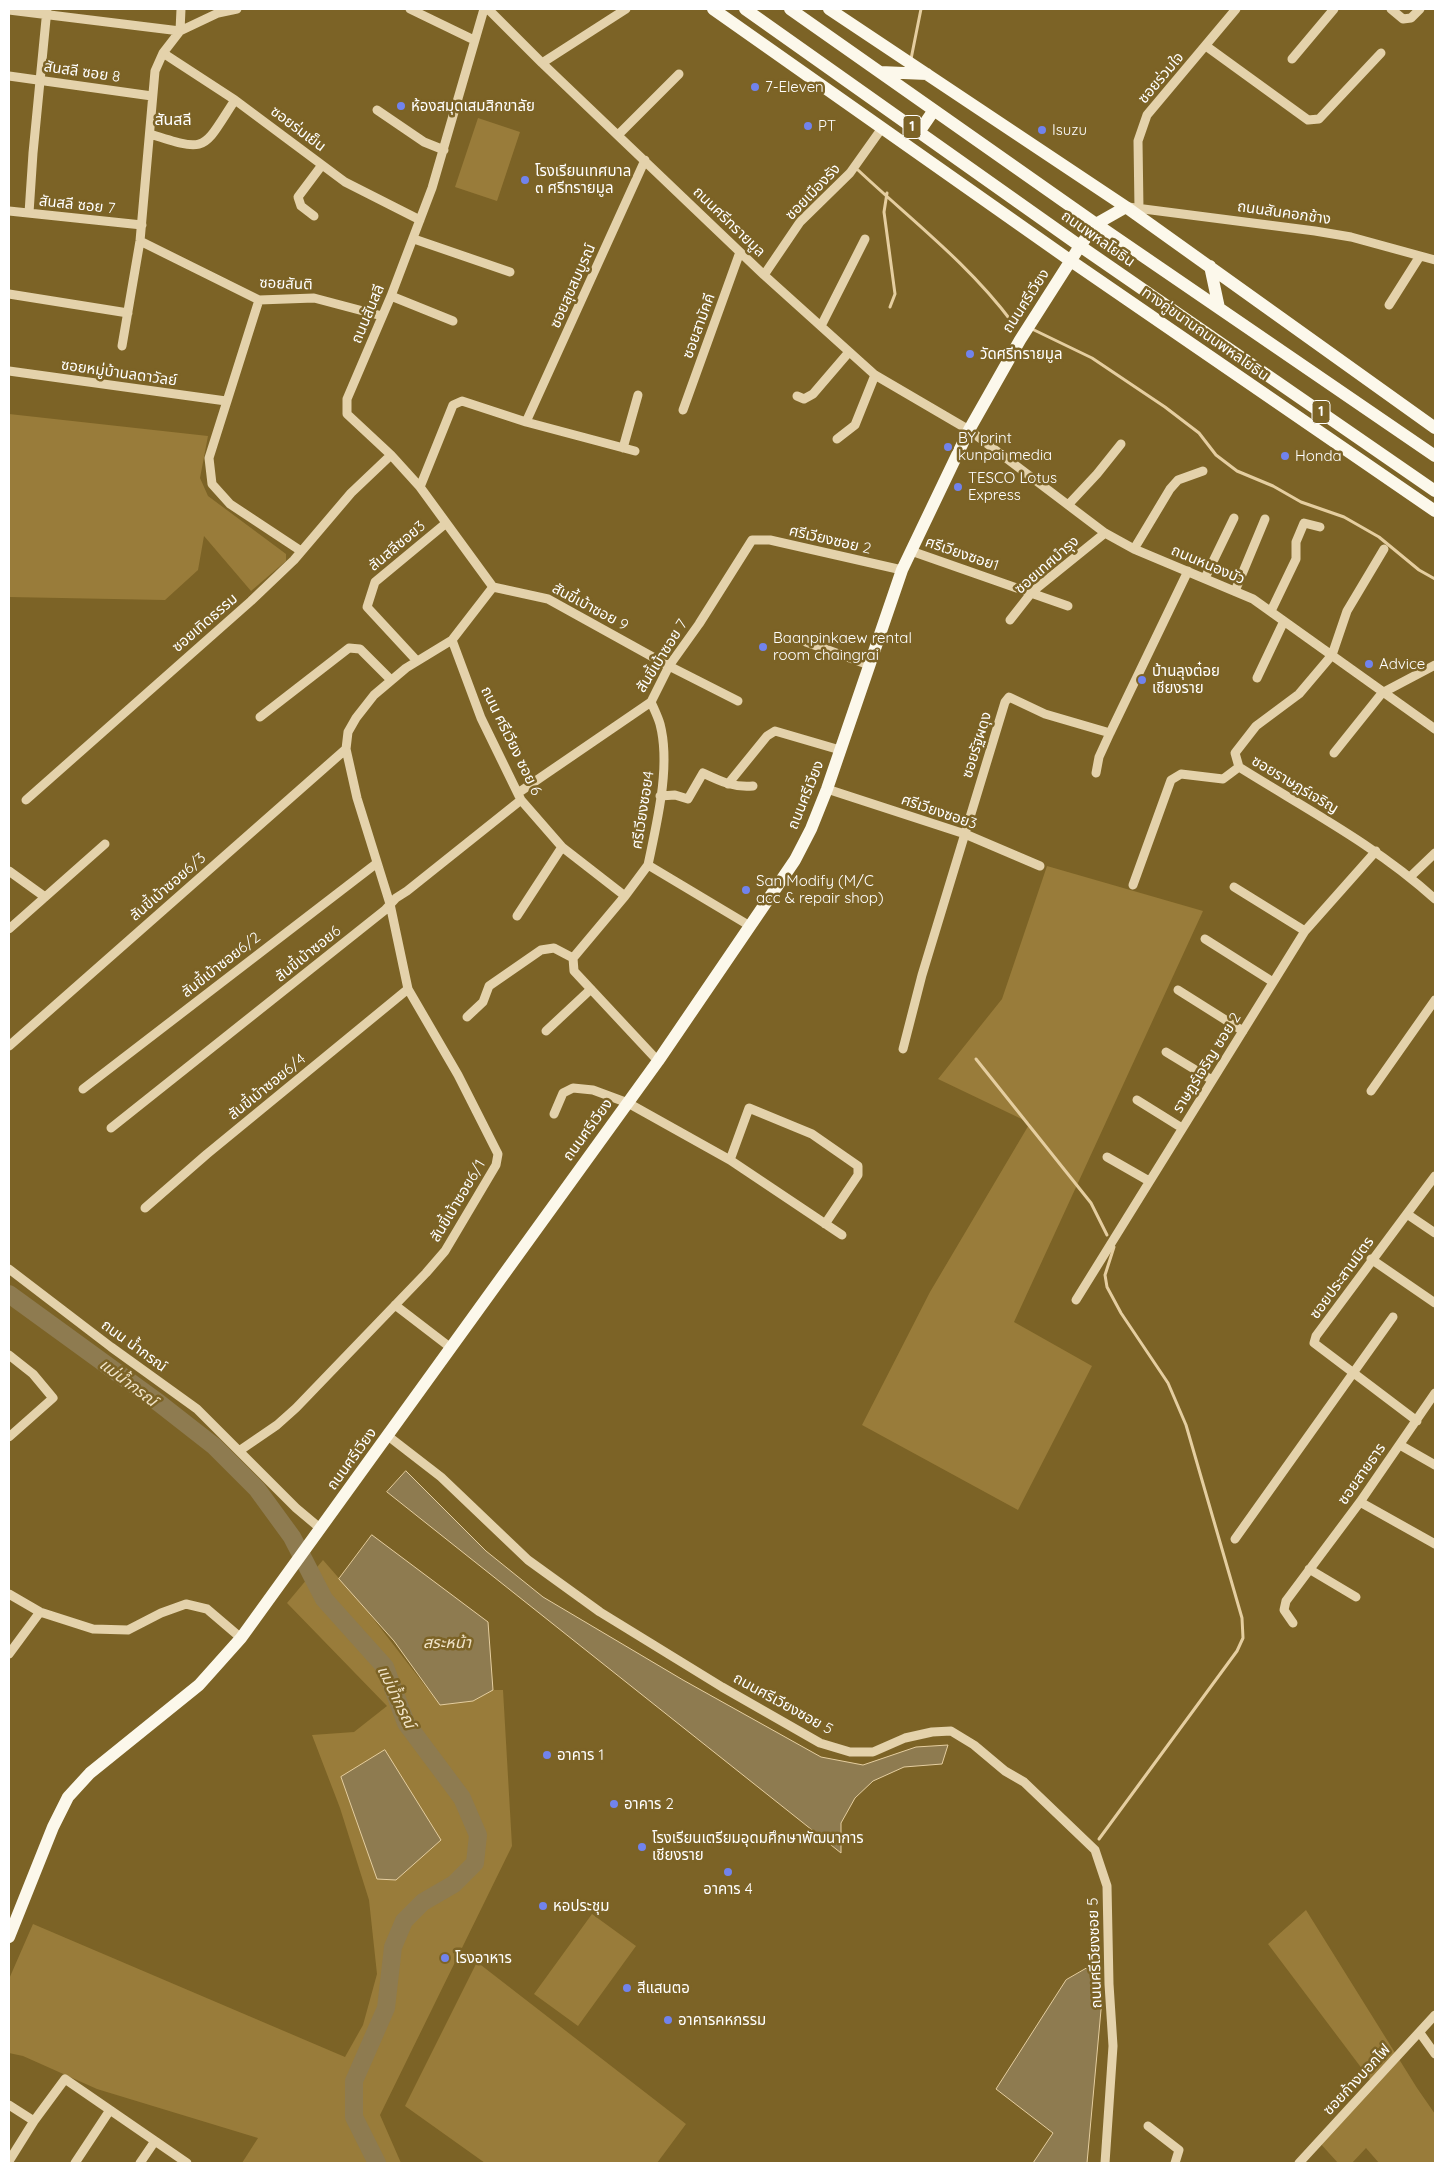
<!DOCTYPE html>
<html>
<head>
<meta charset="utf-8">
<style>
	body { margin:0 }
	#map { position:relative; width:1444px; height:2172px; overflow:hidden; background:#7c6326; font-family:Quicksand,sans-serif }
	canvas { display:block }
	.frame { position:absolute; inset:0; border:10px solid #fff; pointer-events:none }
</style>
</head>
<body>
<div id="map">
<canvas width="1444" height="2172"></canvas>
<div class="frame"></div>
</div>
<script>
const c = document.querySelector('canvas').getContext('2d');
c.lineJoin = 'round';
function paint(path, color) { c.fillStyle = color; c.fill(path, 'evenodd'); }
function strokePath(path, color, width, dash) { c.strokeStyle = color; c.lineWidth = width; c.lineCap = dash ? 'butt' : 'round'; c.setLineDash(dash || []); c.stroke(path); }
function drawText(font, color, halo, rows, align = 'center') {
  c.font = font + ' Quicksand,"Noto Sans Thai",sans-serif'; c.lineWidth = 5; c.setLineDash([]); c.textBaseline = 'middle'; c.strokeStyle = halo; c.fillStyle = color; for (const [text, x, y, turn = 0] of rows) {
    c.save(); c.translate(x, y); c.rotate((+turn || 0) * Math.PI / 180); c.textAlign = isNaN(turn) ? turn : align; if (halo) c.strokeText(text, 0, 0); c.fillText(text, 0, 0); c.restore();
  }
}
const green = new Path2D(`
	M478,118L520,132L497,201L455,187Z
	M9,414L208,436L200,478L208,496L286,554V561L251,591L204,536L198,570L165,600L9,597Z
	M1047,866L1203,911L1014,1322L1092,1366L1018,1510L862,1425L930,1292L1030,1123L938,1079L1002,999Z
	M323,1560L365,1608L440,1705L473,1701L493,1690H503L512,1846L380,2115L401,2163H242L258,2138L97,2089L23,2056L9,2053V1979L33,1924L345,2057L363,2025L377,1974L369,1900L340,1808L312,1735L354,1732L387,1706L287,1603Z
	M1306,1910L1417,2088L1435,2114V2163H1379L1366,2148L1352,2163H1338L1319,2142L1372,2082L1268,1944Z
	M592,1914L636,1946L578,2026L534,1994Z
	M477,1962L686,2124L657,2163H485L405,2106Z`);
const water = new Path2D(`
	M406,1471L486,1551L543,1597L683,1680L821,1757L863,1765L916,1747L948,1745L942,1764L904,1767L873,1781L855,1798L841,1823V1853L387,1492Z
	M372,1535L488,1622L493,1690L473,1701L440,1705L394,1641L339,1579Z
	M385,1750L441,1840L396,1880L377,1879L341,1777Z
	M1089,1967L1102,1999L1087,2163H1033L1053,2133L996,2089L1066,1980Z`);
const stream = new Path2D(`
	M911,59L921,9
	M858,170C910,219 969,264 1012,322L1016,323
	M887,193L884,212L895,294L890,307
	M1032,329L1092,358L1165,407L1199,433L1216,455L1237,471L1273,486L1301,502L1344,517L1379,537L1419,570L1435,579
	M976,1059L1091,1203L1107,1235
	M1099,1839L1237,1651L1243,1638L1242,1618L1186,1425L1168,1383L1121,1313L1107,1287L1105,1275L1114,1247`);
const river = new Path2D(`
	M9,1294L159,1403L214,1446L257,1489L292,1537L324,1599L385,1667L406,1723L462,1798L478,1835L475,1863L454,1884L423,1902L404,1921L393,1947L386,2008L354,2081V2117L377,2163`);
const minor = new Path2D(`
	M410,9L474,40
	M484,9L432,188L391,296L347,399V414L391,455L420,487L493,587
	M488,9L542,63L764,275L875,375L969,430L1105,533L1134,549L1253,599L1435,729
	M1391,9L1403,19L1411,18L1420,9
	M9,10L180,31L218,13L237,9
	M1206,46L1308,120L1319,119L1381,53
	M163,53L235,100L345,182L420,220
	M1292,59L1334,9
	M542,63L626,9
	M9,76L152,96
	M377,110L424,142L444,150
	M150,134C209,153 202,150 235,100
	M618,135L679,74
	M1128,207L1315,231L1351,237L1435,260
	M1139,209L1138,141L1147,115L1236,9
	M9,211L142,225
	M29,213L33,153L47,9
	M314,216L301,206L298,197L322,165
	M414,239L510,272
	M140,241L259,300L314,298L382,316
	M764,275L800,222L850,173L882,128
	M9,294L128,313
	M391,296L453,321
	M259,300L209,458L212,484L230,504L301,551
	M1389,305L1420,256
	M821,326L865,239
	M122,346L140,241L155,71L163,53L180,31L181,9
	M9,371L226,401
	M797,396L804,399L813,394L849,352
	M683,410L740,252
	M526,422L635,451
	M837,439L855,425L875,375
	M623,448L638,395
	M420,487L453,405L462,401L526,422L645,160
	M1068,505L1097,474L1121,444
	M1134,549L1170,489L1178,480L1203,471
	M1384,549L1347,611L1332,655L1299,694L1256,726L1235,753L1239,767C1306,809 1377,846 1435,899
	M911,551L1068,606
	M1205,578L1234,518
	M493,587L548,599L669,666L738,701
	M1235,591L1265,519
	M1271,611L1296,559V542L1304,523L1320,527
	M1010,620L1032,592L1105,533
	M452,640L481,718L521,800L562,847L625,896L573,958L574,971L658,1061
	M806,642L869,665
	M417,661L367,607L375,582L445,524
	M1257,678L1284,621
	M651,702C654,709 658,717 660,724C671,766 657,822 648,865L750,926
	M260,717L349,648L360,649L391,680
	M1334,753L1382,693L1435,665
	M1096,773L1099,757L1110,733
	M728,784L767,736L775,731L840,750
	M827,789L965,834L1040,866
	M518,793L651,702L669,666L699,624L752,540H770L902,570
	M660,796L675,795L688,799L703,773C720,781 734,788 753,786
	M26,800L251,601L294,560L351,493L391,455
	M9,871L45,897
	M1410,877L1435,853
	M1133,885L1171,780L1181,774L1223,779L1239,767
	M1234,887L1305,931
	M625,896L648,865
	M517,916L562,847
	M9,929L105,844
	M1205,939L1273,982
	M1178,990L1243,1031
	M467,1017L483,1002L489,986L541,950L554,948L573,958
	M546,1031L591,989
	M9,1046L346,749
	M903,1049L922,975L1005,702L1009,697L1045,714L1110,733L1188,571
	M1166,1052L1212,1080
	M83,1089L377,863
	M1371,1091L1435,1000
	M1137,1100L1182,1128
	M554,1114L563,1093L573,1088L593,1090L628,1103L730,1160L842,1235
	M111,1128L385,910L396,898L407,891L521,800
	M1107,1157L1149,1181
	M730,1160L749,1108L812,1134L858,1166V1175L825,1224
	M145,1208L207,1154L408,989
	M1407,1214L1435,1233
	M1371,1259L1435,1303
	M9,1269L111,1347L197,1409L296,1508L321,1529
	M1076,1300L1305,931L1376,851
	M395,1305L451,1348
	M9,1355L33,1374L53,1398L9,1437
	M1417,1421L1314,1343L1316,1336L1435,1176
	M388,1436L441,1477L528,1560L600,1612L722,1687L820,1743L850,1752H873L905,1738L932,1732L951,1731L974,1745L1005,1771L1024,1782L1095,1850L1107,1886L1109,1984L1113,2046L1105,2163
	M1400,1445L1435,1465
	M239,1451L277,1425L296,1408L426,1273L445,1251L496,1165L498,1154L458,1075L408,989L390,904L357,798L346,749L348,732L356,718L374,695L406,668L452,640L493,587
	M1360,1502L1435,1544
	M1235,1539L1393,1317
	M1309,1569L1356,1597
	M9,1594L40,1612L93,1629L128,1630L161,1613L186,1604L207,1609L241,1638
	M1293,1623L1284,1610L1286,1601L1360,1502L1435,1393
	M9,1654L40,1612
	M1420,2033L1435,2054
	M9,2105L34,2121
	M1148,2126L1179,2150L1175,2163
	M9,2161L34,2121L65,2079L187,2163
	M75,2163L110,2110
	M140,2163L155,2141
	M1299,2163L1435,2015`);
const major = new Path2D(`
	M713,9L1071,261L1435,511
	M745,9L1080,246L1435,491
	M790,9L1096,224L1435,456
	M829,9L1126,207L1435,428
	M880,72L927,74
	M919,132L934,110
	M1210,266L1219,308
	M9,1937L53,1827L68,1797L90,1773L199,1685L241,1638L658,1061L795,860L811,829L827,789L902,570L969,430L1020,340L1080,246L1096,224L1126,207`);
const markers = [
	[755,87,5,"#7183ed"],
	[401,106,5,"#7183ed"],
	[808,126,5,"#7183ed"],
	[1042,130,5,"#7183ed"],
	[525,180,5,"#7183ed"],
	[970,354,5,"#7183ed"],
	[948,447,5,"#7183ed"],
	[1285,456,5,"#7183ed"],
	[958,487,5,"#7183ed"],
	[763,647,5,"#7183ed"],
	[1369,664,5,"#7183ed"],
	[1142,680,5,"#7183ed"],
	[746,890,5,"#7183ed"],
	[547,1755,5,"#7183ed"],
	[614,1804,5,"#7183ed"],
	[642,1847,5,"#7183ed"],
	[728,1872,5,"#7183ed"],
	[543,1906,5,"#7183ed"],
	[445,1958,5,"#7183ed"],
	[627,1988,5,"#7183ed"],
	[668,2020,5,"#7183ed"]
];
const shields = [
	[912,127,18],
	[1321,412,18]
];
const shieldNames = [
	["1",912,127],
	["1",1321,412]
];
const streetNames = [
	["สันสลี ซอย 8",82,72,8],
	["ซอยร่วมใจ",1161,78,-50],
	["ซอยร่มเย็น",298,129,37],
	["ซอยเมืองรัง",813,192,-46],
	["สันสลี ซอย 7",77,205,6],
	["ถนนสันคอกช้าง",1284,213,8],
	["ถนนศรีทรายมูล",729,222,44],
	["ถนนพหลโยธิน",1098,239,35],
	["ซอยสันติ",286,284,2],
	["ซอยสุขสมบูรณ์",573,286,-66],
	["ถนนศรีเวียง",1026,301,-57],
	["ถนนสันสลี",368,314,-67],
	["ซอยสามัคคี",699,326,-70],
	["ทางคู่ขนานถนนพหลโยธิน",1205,334,35],
	["ซอยหมู่บ้านลดาวัลย์",119,373,8],
	["ศรีเวียงซอย 2",830,540,13],
	["สันสลีซอย3",397,546,-40],
	["ศรีเวียงซอย1",962,554,19],
	["ซอยเทศบำรุง",1047,565,-41],
	["ถนนหนองบัว",1208,565,23],
	["สันขี้เบ้าซอย 9",590,607,28],
	["ซอยเทิดธรรม",205,623,-41],
	["สันขี้เบ้าซอย 7",662,656,-58],
	["ถนน ศรีเวียง ซอย 6",511,741,64],
	["ซอยรัฐผดุง",977,745,-73],
	["ซอยราษฎร์เจริญ",1295,785,31],
	["ถนนศรีเวียง",806,795,-68],
	["ศรีเวียงซอย4",643,810,-81],
	["ศรีเวียงซอย3",939,812,19],
	["สันขี้เบ้าซอย6/3",168,887,-41],
	["สันขี้เบ้าซอย6",308,954,-39],
	["สันขี้เบ้าซอย6/2",221,965,-38],
	["ราษฎร์เจริญ ซอย 2",1207,1063,-58],
	["สันขี้เบ้าซอย6/4",267,1087,-39],
	["ถนนศรีเวียง",588,1130,-54],
	["สันขี้เบ้าซอย6/1",458,1201,-59],
	["ซอยประสานมิตร",1342,1278,-54],
	["ถนน น้ำกรณ์",134,1346,36],
	["ถนนศรีเวียง",352,1459,-54],
	["ซอยสายธาร",1362,1474,-55],
	["ถนนศรีเวียงซอย 5",783,1704,29],
	["ถนนศรีเวียงซอย 5",1095,1953,-92],
	["ซอยก้างบอกไฟ",1357,2080,-47]
];
const poiNames = [
	["7-Eleven",765,87],
	["ห้องสมุดเสมสิกขาลัย",411,106],
	["PT",818,126],
	["Isuzu",1052,130],
	["โรงเรียนเทศบาล",535,171],
	["๓ ศรีทรายมูล",535,188],
	["วัดศรีทรายมูล",980,354],
	["BY print",958,438],
	["kunpai media",958,455],
	["Honda",1295,456],
	["TESCO Lotus",968,478],
	["Express",968,495],
	["Baanpinkaew rental",773,638],
	["room chaingrai",773,655],
	["Advice",1379,664],
	["บ้านลุงต๋อย",1152,671],
	["เชียงราย",1152,688],
	["San Modify (M/C",756,881],
	["acc & repair shop)",756,898],
	["อาคาร 1",557,1755],
	["อาคาร 2",624,1804],
	["โรงเรียนเตรียมอุดมศึกษาพัฒนาการ",652,1838],
	["เชียงราย",652,1855],
	["อาคาร 4",728,1889,"center"],
	["หอประชุม",553,1906],
	["โรงอาหาร",455,1958],
	["สีแสนตอ",637,1988],
	["อาคารคหกรรม",678,2020]
];
const neighbourhoodNames = [
	["สันสลี",173,120]
];
const waterNames = [
	["แม่น้ำกรณ์",128,1383,37],
	["สระหน้า",447,1643],
	["แม่น้ำกรณ์",396,1697,64]
];
paint(green, '#997c3a');
paint(water, '#8e7b50');
strokePath(water, '#e5cea0', 1);
strokePath(stream, '#e5cea0', 3);
strokePath(river, '#8e7b50', 18);
strokePath(minor, '#e4d2ab', 9);
strokePath(major, '#fcf8eb', 12);
for (const [x, y, r, color] of markers) { const dot = new Path2D(); dot.arc(x, y, r, 0, 2 * Math.PI); c.fillStyle = color; c.fill(dot); strokePath(dot, '#7c6326', 2); }
for (const [x, y, w] of shields) { const box = new Path2D(); box.roundRect(x - w / 2, y - 11.5, w, 23, 4); c.fillStyle = '#7c6326'; c.fill(box); strokePath(box, '#fff', 1); }
drawText('bold 14px', '#fff', null, shieldNames);
drawText('15px', '#fff', '#7c6326', streetNames);
drawText('15px', '#fff', '#7c6326', poiNames, 'left');
drawText('16px', '#fff', '#7c6326', neighbourhoodNames);
drawText('italic 16px', '#f1e4c8', '#7c6326', waterNames);
</script>
</body>
</html>
